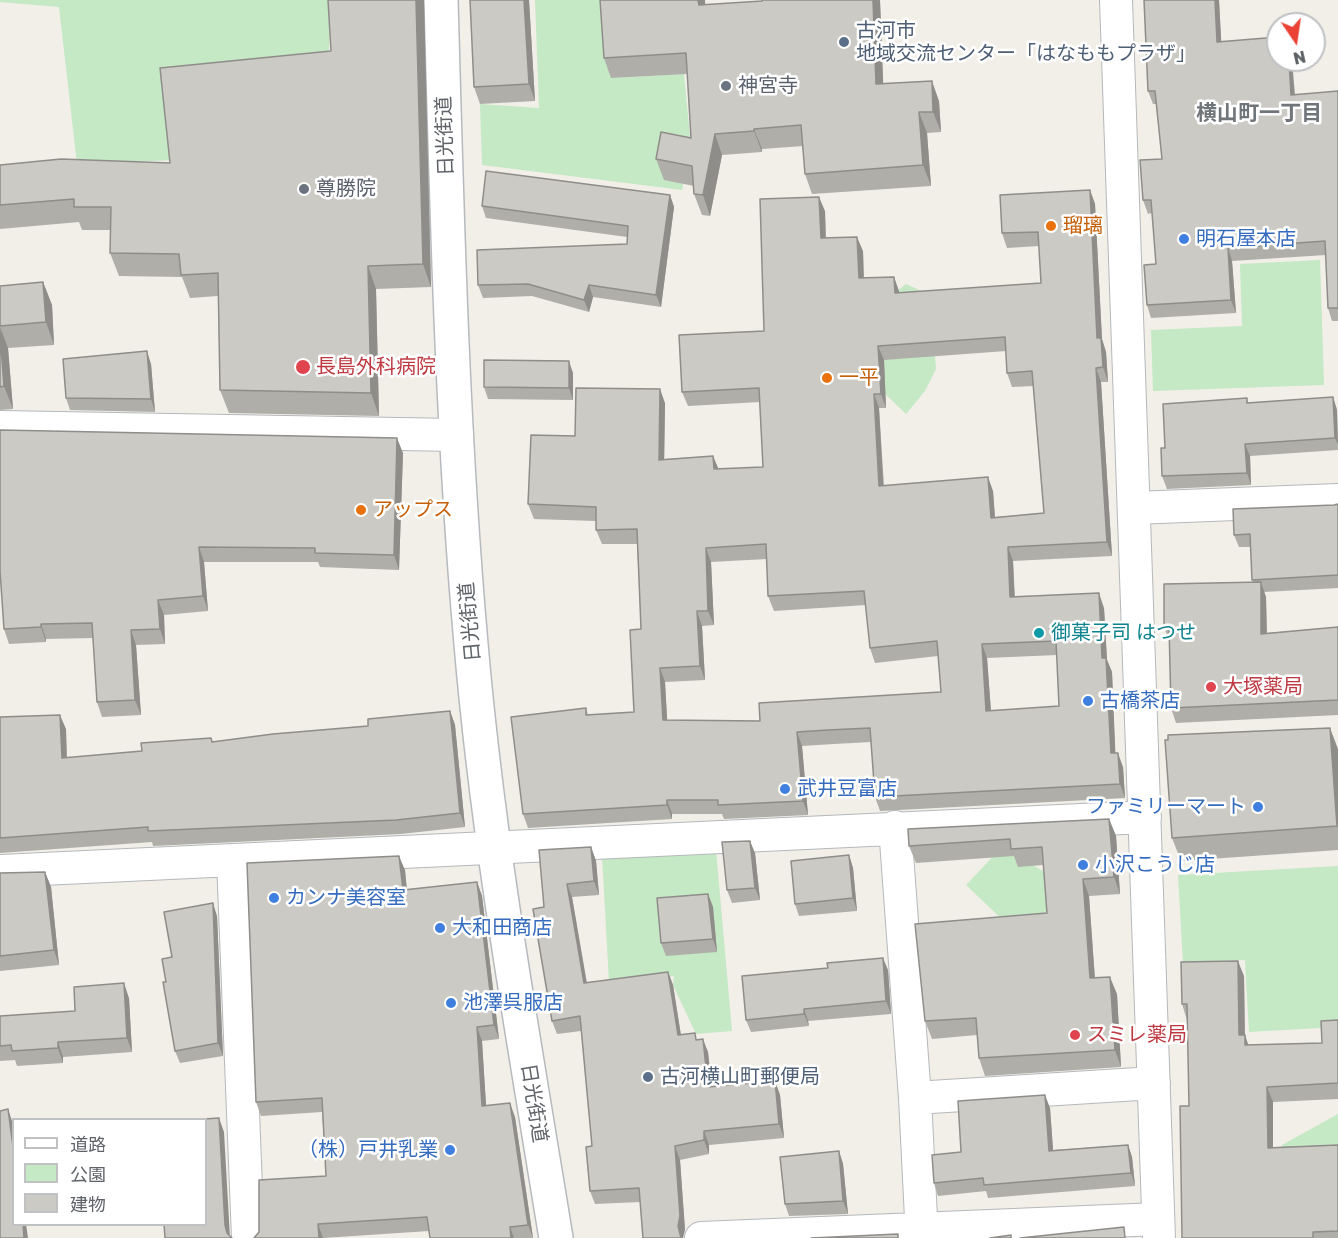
<!DOCTYPE html>
<html>
<head>
<meta charset="utf-8">
<style>
	body { margin:0 }
	#map { position:relative; width:1338px; height:1238px; overflow:hidden; background:#f1efe8; font-family:"Golos Text","Noto Sans JP",sans-serif }
	canvas { display:block }
	.legend { position:absolute; left:12px; top:1118px; width:195px; height:108px; box-sizing:border-box; background:#fff; border:2px solid #bfc1c3; margin:0; padding:8px 10px; list-style:none; font-size:18px; color:#5f6368 }
	.legend li { display:flex; align-items:center; gap:12px; height:30px }
	.legend b { width:30px; border:2px solid #bfc1c3 }
	.north { position:absolute; left:1266px; top:12px; width:60px; height:60px; box-sizing:border-box; background:#fff; border:2px solid #bfc1c3; border-radius:50%; rotate:167deg; font-size:16px; font-weight:700; line-height:24px; text-align:center; color:#5f6368 }
	.north::after { content:''; display:block; margin:auto; width:21px; height:27px; background:#ea4335; clip-path:polygon(50% 0,100% 100%,50% 72%,0 100%) }
</style>
</head>
<body>
<div id="map">
<canvas width="1338" height="1238"></canvas>
<ul class="legend">
<li><b style="height:8px;background:#fff"></b>道路</li>
<li><b style="height:16px;background:#c5e8c5"></b>公園</li>
<li><b style="height:16px;background:#cccac5"></b>建物</li>
</ul>
<div class="north">N</div>
</div>
<script>
const c = document.querySelector('canvas').getContext('2d');
c.lineJoin = 'round';
function paint(path, color) { c.fillStyle = color; c.fill(path, 'evenodd'); }
function strokePath(path, color, width, dash) { c.strokeStyle = color; c.lineWidth = width; c.lineCap = dash ? 'butt' : 'round'; c.setLineDash(dash || []); c.stroke(path); }
function drawText(font, color, halo, rows, align = 'center') {
  c.font = font + ' "Golos Text","Noto Sans JP",sans-serif'; c.lineWidth = 5; c.setLineDash([]); c.textBaseline = 'middle'; c.strokeStyle = halo; c.fillStyle = color; for (const [text, x, y, turn = 0] of rows) {
    c.save(); c.translate(x, y); c.rotate((+turn || 0) * Math.PI / 180); c.textAlign = isNaN(turn) ? turn : align; if (halo) c.strokeText(text, 0, 0); c.fillText(text, 0, 0); c.restore();
  }
}
const green = new Path2D(`
	M0,0H331L328,72L200,159L77,164L59,7L0,2Z
	M535,0H607L611,78L684,74L691,147L682,190L482,165L480,104L539,108Z
	M1320,260L1324,385L1153,391L1151,330L1242,326L1240,264Z
	M906,284L930,295L936,369L925,391L906,414L880,389L879,373L891,296Z
	M1001,848L1065,883L1056,930L1008,925L966,885Z
	M716,850L732,1031L696,1034L673,985L674,976L609,982L602,855Z
	M1338,866V1027L1249,1032L1245,960L1183,963L1178,875Z
	M1338,1114V1170L1276,1177L1282,1145Z`);
const street = new Path2D(`
	M1116,0L1159,1238
	M0,427L457,435
	M1134,508L1338,500
	M895,827L915,1098L922,1238
	M233,860L248,1238
	M0,871L1145,817
	M915,1098L1154,1083
	M701,1238L1158,1219`);
const secondary = new Path2D(`
	M441,0C447,214 452,430 471,644C488,843 524,1041 556,1238`);
const wall = new Path2D(`
	M328,0H424L431,287L376,289L379,416L229,413L220,390L218,296L190,298L182,277L119,276L110,253V230H82L79,222L0,229V165L170,163L331,51Z
	M470,0H529L535,101L480,104L474,87Z
	M600,0H705V5L762,1V0H880L883,83L939,101L941,132L927,133L931,186L812,194L805,174L803,146L762,149V152L722,155L710,216L702,215L694,194V186L664,180L656,159L691,138L687,74L611,78L604,58Z
	M1144,0H1219L1221,41L1295,95L1338,91V321H1332L1328,308L1326,255L1232,261L1236,313L1151,318L1147,305L1156,264L1152,213L1148,214L1143,200L1162,159L1156,104H1153L1148,91Z
	M1090,190L1095,204L1102,339L1106,352L1108,382H1101L1112,556L1013,561L1015,597L1104,608L1107,660L1112,672L1115,753L1123,767L1125,798L880,811L875,797L871,742L834,744L802,746L808,815L724,819L722,814H672V819L528,828L523,814L586,708L588,715L634,712L641,629L637,544H602L596,530V521L534,519L528,504L575,436L665,403L664,459L713,456L718,469L763,467L760,402L688,406L682,392L764,331L825,211L826,238L863,251L864,278L894,277L899,293L1041,283L1039,246L1007,248L1002,233ZM1006,351L1007,373L1012,387L1033,386L1044,513L995,517L993,491L884,485L879,408H886L884,360ZM767,559L768,596L774,611L866,605L870,648L875,663L938,656L941,692L760,721L667,720L665,682L705,680L702,626L714,625L711,562ZM1057,655L1059,706L991,711L987,658Z
	M670,195L674,207L661,307L593,297L589,312L532,296L483,298L478,285L627,244V237L486,218L482,206Z
	M43,282L52,305L54,345L8,348L13,409L0,410V286Z
	M151,364L155,412L70,410L66,398Z
	M573,373V400L488,399L484,387Z
	M1333,397L1337,410L1338,450L1250,456L1251,485L1167,489L1162,476L1165,448L1247,398L1248,403Z
	M403,453L399,570L320,567L318,562H204L208,611L164,615L165,644L136,645L141,715L102,717L97,702L93,638L46,639V642L9,644L4,629Z
	M1338,504V588L1264,592L1266,597L1267,633L1338,627V715L1176,723L1171,708L1169,640L1164,627L1253,582L1251,547H1239L1234,535Z
	M450,711L455,725L465,827L401,834L153,846L152,842L0,853V717L66,729L67,758L142,751L213,742L368,726Z
	M1338,749V850L1181,861L1172,838Z
	M1109,819L1116,836L1120,894L1089,896L1095,978L1117,994L1121,1067L985,1076L979,1058L977,1035L932,1039L925,1021L1047,913L1043,865L1018,867L1014,856L916,863L909,846Z
	M591,847L596,861L599,895L572,897L587,983L668,972L673,985L681,1035L697,1040L708,1052L712,1087L775,1081L780,1095L784,1138L709,1145V1154L680,1160L685,1230L640,1202L595,1204L590,1191L592,1146L581,1031L557,1034L552,1021L544,907Z
	M755,853L760,900L732,903L727,890Z
	M849,855L853,868L857,911L799,916L795,904Z
	M405,870L407,890L477,882L482,896L499,1039L482,1041L486,1106L515,1117L533,1238H430L429,1231L323,1238H254L326,1176L322,1112L261,1116L256,1102Z
	M45,872L51,887L59,965L0,971V873Z
	M708,894L713,907L717,952L666,956L661,943Z
	M217,916L223,1056L180,1063L175,1051L166,982L172,957Z
	M888,970L891,1014L808,1021L809,1026L751,1032L746,1020Z
	M1244,976L1245,1035L1248,1045L1322,1043L1338,1020V1099L1273,1102V1147L1338,1145V1238H1182L1189,1106L1187,1020L1182,1004Z
	M129,998L132,1052L63,1057V1063L17,1066L15,1060L0,1061V1016L75,1011Z
	M1050,1108L1053,1150L1128,1145L1132,1157L1135,1186L988,1198L986,1191L938,1196L934,1183L961,1152Z
	M839,1151L843,1164L848,1214L789,1216L785,1204Z`);
const shadedWall = new Path2D(`
	M416,0H424L431,287L423,264Z
	M524,0H529L535,101L529,84Z
	M698,0H705L706,26L699,5Z
	M873,0H880L884,104L876,84Z
	M1215,0H1219L1222,55L1217,42Z
	M1289,60H1292L1296,108L1291,95Z
	M932,81L939,101L941,132L933,112Z
	M919,112L927,133L931,186L923,165Z
	M754,129L762,149V152L754,131Z
	M715,134L722,155L710,216L703,195Z
	M1090,190L1095,204L1102,339L1106,352L1108,382L1103,367L1097,338Z
	M670,195L674,207L661,307L656,295Z
	M819,197L825,211L826,252L821,238Z
	M857,237L863,251L864,293L859,278Z
	M1228,248L1232,261L1236,313L1231,300Z
	M368,266L376,289L379,416L371,393Z
	M894,277L899,291L900,307L895,293Z
	M43,282L52,305L54,345L46,322Z
	M589,285L593,297L589,312L584,300Z
	M0,327L8,348L13,409L4,386Z
	M878,346L884,360L886,408L881,394Z
	M147,351L151,364L155,412L151,399Z
	M569,361L573,373V400L569,388Z
	M1096,368L1101,382L1112,556L1107,542Z
	M660,389L665,403L664,474L659,460Z
	M874,394L879,408L884,500L879,486Z
	M1333,397L1337,410L1338,445L1335,438Z
	M397,438L403,453L399,570L394,555Z
	M1245,444L1250,456L1251,485L1247,473Z
	M713,456L719,470L714,469Z
	M988,477L993,491L996,532L991,518Z
	M199,547L204,562L208,611L203,596Z
	M1008,547L1013,561L1015,611L1010,597Z
	M706,548L711,562L714,625L708,611Z
	M1261,582L1266,597L1267,648L1261,634Z
	M1099,593L1104,608L1107,660L1112,672L1116,767L1111,753L1102,658Z
	M158,600L164,615L165,644L160,629Z
	M697,611L702,626L705,680L700,666Z
	M41,624L46,639V642L41,627Z
	M131,630L136,645L141,715L135,700Z
	M982,644L987,658L992,726L986,711Z
	M660,668L665,682L668,734L663,720Z
	M450,711L455,725L465,827L460,813Z
	M60,715L66,729L67,773L62,758Z
	M1330,728L1338,749V828L1337,826Z
	M797,732L802,746L808,815L803,801Z
	M1118,753L1123,767L1125,798L1120,784Z
	M667,800L672,814V819L667,805Z
	M1109,819L1116,836L1120,894L1114,877Z
	M750,841L755,853L760,900L755,888Z
	M591,847L596,861L599,895L594,881Z
	M849,855L853,868L857,911L853,898Z
	M399,856L405,870L408,904L403,890Z
	M45,872L51,887L59,965L54,950Z
	M1083,879L1089,896L1096,995L1090,978Z
	M477,882L482,896L499,1039L494,1025Z
	M567,884L572,897L589,997L584,983Z
	M708,894L713,907L717,952L713,939Z
	M213,903L217,916L223,1056L218,1043Z
	M883,958L888,970L891,1014L886,1001Z
	M1238,961L1244,976L1245,1050L1239,1035Z
	M668,972L673,985L683,1049L678,1035Z
	M1110,977L1117,994L1121,1067L1115,1050Z
	M124,983L129,998L132,1052L127,1038Z
	M804,1009L808,1021L809,1026L804,1014Z
	M477,1027L482,1041L487,1120L482,1106Z
	M1245,1035L1250,1050L1245,1045Z
	M703,1039L708,1052L713,1101L708,1087Z
	M58,1042L63,1057V1063L58,1048Z
	M775,1081L780,1095L784,1138L779,1124Z
	M1267,1087L1273,1102V1163L1268,1148Z
	M1045,1095L1050,1108L1054,1163L1049,1151Z
	M510,1103L515,1117L533,1238L528,1225Z
	M8,1109L13,1124L14,1154Z
	M219,1118L224,1132L230,1238H229L225,1225Z
	M704,1131L709,1145V1154L704,1140Z
	M1128,1145L1132,1157L1135,1186L1131,1173Z
	M675,1146L680,1160L685,1230L683,1238H681L678,1226Z
	M839,1151L843,1164L848,1214L843,1201Z
	M23,1224H26L28,1238H24Z
	M318,1224L323,1238H319Z
	M510,1227L514,1238H511Z`);
const building = new Path2D(`
	M328,0H416L423,264L368,266L371,393L220,390L218,273L181,275L179,254L110,253L111,207H74V199L0,205V165L61,159L170,163L160,68L331,51Z
	M470,0H524L529,84L474,87Z
	M600,0H698L699,5L762,1V0H873L876,84L932,81L933,112H919L923,165L805,174L801,125L754,129V131L715,134L703,195L694,194L692,166L656,159L661,132L691,138L686,53L604,58Z
	M1144,0H1215L1217,42L1278,37V60H1289L1291,95L1338,91V308H1328L1325,241L1228,248L1231,300L1147,305L1144,265L1156,264L1151,200H1143L1140,160L1162,159L1155,91H1148Z
	M486,171L670,195L656,295L589,285L584,300L528,284L478,285L477,250L627,244L628,226L482,206Z
	M1090,190L1097,338H1101L1103,367L1096,368L1107,542L1008,547L1010,597L1099,593L1102,658H1106L1111,753H1118L1120,784L875,797L870,728L828,730L797,732L803,801L718,805V800H667V805L523,814L511,717L586,708V715L634,712L630,630L641,629L637,529L596,530V507L528,504L531,435L575,436L576,388L660,389L659,460L713,456L714,469L763,467L759,388L682,392L679,335L764,331L760,199L819,197L821,238L857,237L859,278L894,277L895,293L1041,283L1038,232L1002,233L1000,195ZM1005,337L1007,373L1032,371L1044,513L991,518L988,477L879,486L874,394H881L878,346ZM766,544L768,596L864,591L870,648L937,641L941,692L759,703L760,721L663,720L660,668L700,666L697,611H708L706,548ZM1056,641L1059,706L986,711L982,644Z
	M43,282L46,322L0,326V286Z
	M0,333L4,386L0,387Z
	M147,351L151,399L66,398L63,359Z
	M484,360L569,361V388L484,387Z
	M1333,397L1335,438L1245,444L1247,473L1162,476L1161,448H1165L1163,404L1247,398V403Z
	M0,430L397,438L394,555L315,553V548L199,547L203,596L158,600L160,629L131,630L135,700L97,702L92,623L41,624V627L4,629L0,571Z
	M1338,504V575L1252,580L1250,534L1234,535L1233,509L1334,505Z
	M1261,582V634L1338,627V700L1171,708L1169,626L1164,627V584Z
	M450,711L460,813L396,820L148,831V827L0,838V717L60,715L62,758L142,751L141,743L211,738L212,742L273,734L368,726V719Z
	M1330,728L1337,826L1172,838L1165,740H1168V735Z
	M1109,819L1114,877L1083,879L1090,978L1110,977L1115,1050L979,1058L976,1018L925,1021L915,924L1047,913L1042,847L1011,849L1010,839L909,846L908,829Z
	M750,841L755,888L727,890L722,842Z
	M591,847L594,881L567,884L584,983L668,972L678,1035L695,1033L696,1040L703,1039L708,1087L775,1081L779,1124L704,1131V1140L675,1146L680,1216L678,1226L681,1238H643L639,1188L590,1191L586,1147L592,1146L580,1016L552,1021L533,909L544,907L539,850Z
	M849,855L853,898L795,904L791,861Z
	M399,856L403,890L477,882L494,1025L477,1027L482,1106L510,1103L528,1225L510,1227L511,1238H430L427,1217L318,1224L319,1238H254L259,1232V1180L326,1176L322,1098L256,1102L247,863Z
	M45,872L54,950L0,956V873Z
	M708,894L713,939L661,943L657,898Z
	M213,903L218,1043L175,1051L163,982H166L162,959L172,957L164,912Z
	M883,958L886,1001L804,1009V1014L746,1020L742,976L828,968L827,963Z
	M1238,961L1239,1035H1245V1045L1322,1043L1321,1021L1338,1020V1083L1267,1087L1268,1148L1338,1145V1231L1313,1232V1238H1182L1180,1106H1189L1187,1004H1182L1181,962Z
	M124,983L127,1038L58,1042V1048L12,1051L11,1045L0,1046V1016L75,1011L74,987Z
	M1045,1095L1049,1151L1128,1145L1131,1173L984,1185L983,1178L934,1183L932,1155L961,1152L958,1101Z
	M8,1109L14,1154V1224H23L24,1238H0V1111Z
	M219,1118L225,1225L227,1233L232,1238H165L164,1224H206V1119H204Z
	M839,1151L843,1201L785,1204L780,1157Z
	M1124,1227L1125,1238H1020Z
	M898,1234V1238H811Z
	M1011,1235V1238H990Z`);
const markers = [
	[844,42,6,"#5c6f8a"],
	[726,86,6,"#6b7280"],
	[304,189,6,"#6b7280"],
	[1051,226,6,"#e8710a"],
	[1184,239,6,"#3f7fe0"],
	[303,367,8,"#e0444e"],
	[827,378,6,"#e8710a"],
	[361,510,6,"#e8710a"],
	[1039,633,6,"#0f9aa8"],
	[1211,687,6,"#e0444e"],
	[1088,701,6,"#3f7fe0"],
	[785,789,6,"#3f7fe0"],
	[1258,807,6,"#3f7fe0"],
	[1083,865,6,"#3f7fe0"],
	[274,898,6,"#3f7fe0"],
	[440,928,6,"#3f7fe0"],
	[451,1003,6,"#3f7fe0"],
	[1075,1035,6,"#e0444e"],
	[648,1077,6,"#5c6f8a"],
	[450,1150,6,"#3f7fe0"]
];
const serviceNames = [
	["古河市",856,31],
	["地域交流センター「はなももプラザ」",856,54],
	["古河横山町郵便局",660,1077]
];
const worshipNames = [
	["神宮寺",738,86],
	["尊勝院",316,189]
];
const streetNames = [
	["日光街道",445,136,-92],
	["日光街道",470,622,-95],
	["日光街道",534,1103,81]
];
const foodNames = [
	["瑠璃",1063,226],
	["一平",839,378],
	["アップス",373,510]
];
const shopNames = [
	["明石屋本店",1196,239],
	["古橋茶店",1100,701],
	["武井豆富店",797,789],
	["ファミリーマート",1246,807,"right"],
	["小沢こうじ店",1095,865],
	["カンナ美容室",286,898],
	["大和田商店",452,928],
	["池澤呉服店",463,1003],
	["（株）戸井乳業",438,1150,"right"]
];
const healthNames = [
	["長島外科病院",316,367],
	["大塚薬局",1223,687],
	["スミレ薬局",1087,1035]
];
const cultureNames = [
	["御菓子司 はつせ",1051,633]
];
const neighbourhoodNames = [
	["横山町一丁目",1259,113]
];
paint(green, '#c5e8c5');
strokePath(street, '#b5b8bc', 34);
strokePath(secondary, '#b6babf', 36);
strokePath(street, '#fff', 32);
strokePath(secondary, '#fff', 33);
paint(wall, '#afaea9');
paint(shadedWall, '#8f8d8a');
paint(building, '#cccac5');
strokePath(building, '#8f8d8a', 1.5);
for (const [x, y, r, color] of markers) { const dot = new Path2D(); dot.arc(x, y, r, 0, 2 * Math.PI); c.fillStyle = color; c.fill(dot); strokePath(dot, '#fff', 2); }
drawText('20px', '#4e5e75', '#fff', serviceNames, 'left');
drawText('20px', '#5b616d', '#fff', worshipNames, 'left');
drawText('20px', '#5f6368', '#fff', streetNames);
drawText('20px', '#c56008', '#fff', foodNames, 'left');
drawText('20px', '#366cbe', '#fff', shopNames, 'left');
drawText('20px', '#be3a42', '#fff', healthNames, 'left');
drawText('20px', '#0d838f', '#fff', cultureNames, 'left');
drawText('bold 21px', '#70757a', '#fff', neighbourhoodNames);
</script>
</body>
</html>
